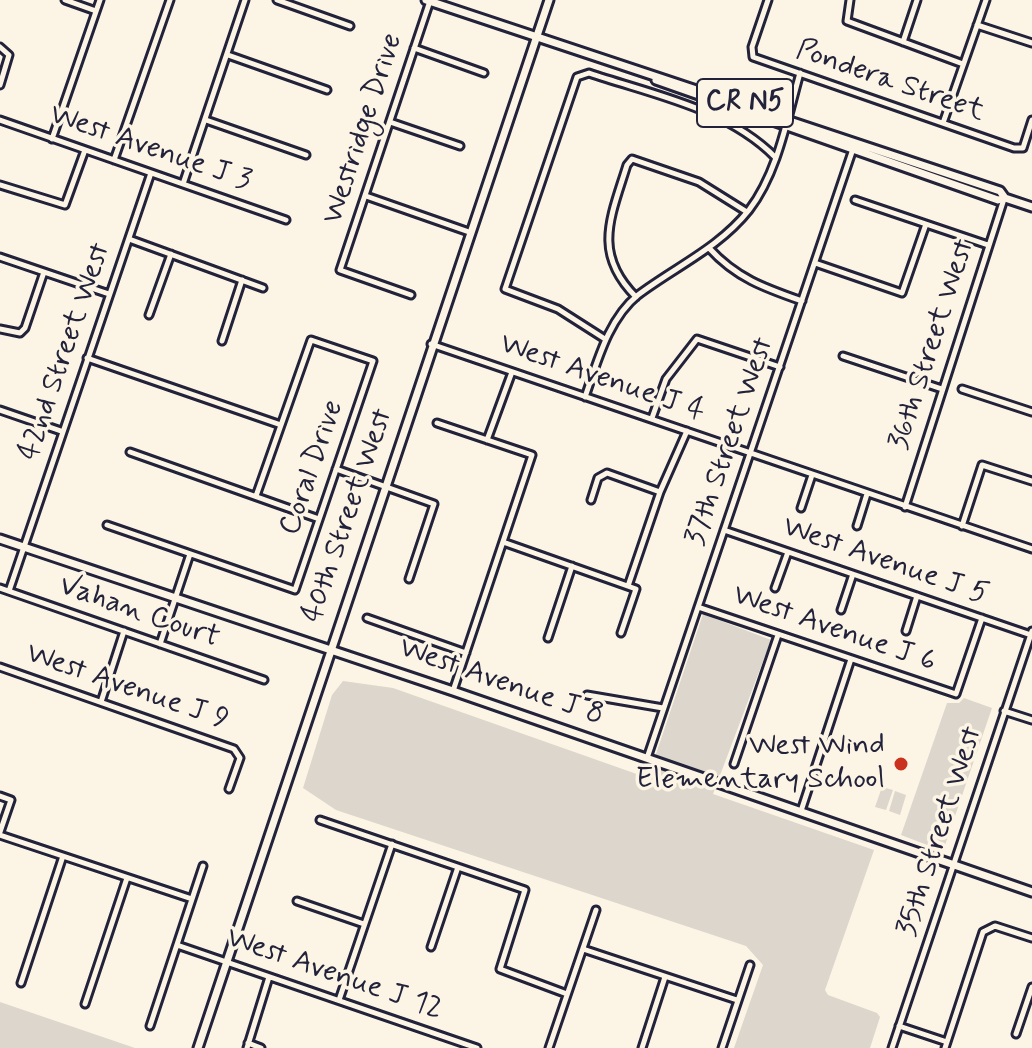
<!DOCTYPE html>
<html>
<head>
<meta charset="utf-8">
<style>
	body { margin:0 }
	canvas { display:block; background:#fcf5e5 }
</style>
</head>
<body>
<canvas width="1032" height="1048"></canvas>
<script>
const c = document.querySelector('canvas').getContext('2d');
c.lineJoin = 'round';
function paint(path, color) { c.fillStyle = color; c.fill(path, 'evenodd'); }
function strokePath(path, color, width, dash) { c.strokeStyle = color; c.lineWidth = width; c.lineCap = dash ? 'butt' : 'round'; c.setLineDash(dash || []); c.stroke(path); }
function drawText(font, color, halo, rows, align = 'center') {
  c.font = font + ' Mynerve,sans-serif'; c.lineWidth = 7; c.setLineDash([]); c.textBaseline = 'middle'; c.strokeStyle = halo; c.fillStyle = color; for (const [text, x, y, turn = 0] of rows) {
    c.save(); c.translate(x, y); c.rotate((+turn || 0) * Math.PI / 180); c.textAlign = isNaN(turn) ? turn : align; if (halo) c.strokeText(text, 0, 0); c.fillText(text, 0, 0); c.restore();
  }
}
const green = new Path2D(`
	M703,614L771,640L713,794L874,850L825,990L828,995L877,1013L880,1017L870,1048H734L763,965L746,946L336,810L303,788L332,695L343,681L393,688L648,778Z
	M964,698L992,708L943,851L901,835L947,703H959Z
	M882,787L893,790L886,810L875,807Z
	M895,791L906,795L900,815L889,811Z
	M0,1002L135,1048H0Z`);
const street = new Path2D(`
	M65,0L96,11
	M277,0L350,26
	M768,0L752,47L753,57L1014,148H1023L1032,120
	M850,0L847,21L963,64
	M977,25L1032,43
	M903,42L917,0
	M0,47L9,55L0,85
	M414,48L484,73
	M228,55L327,90
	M0,120L286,220
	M206,120L306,155
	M390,122L460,146
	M943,123L986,0
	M52,139L100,0
	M114,160L170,0
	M183,184L245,0
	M0,185L65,205L85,150
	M366,196L469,232
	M855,200L988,245
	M129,239L263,288
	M709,248C736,278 765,288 802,301
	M0,257L109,294
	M815,263L902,293L926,224
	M411,295L340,270L430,1
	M636,297C592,253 611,217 627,165L632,159L699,182L747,212
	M149,315L171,254
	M0,329L20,333L25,328L44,272
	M605,339L558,309L505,289L577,77L589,73C654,95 726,108 775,157
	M222,341L242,280
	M431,344L1032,549
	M843,356L942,389
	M87,358L281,425
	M962,389L1032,412
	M585,397C597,363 608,319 638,295C675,267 719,248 749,210C778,172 787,119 800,73
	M0,410L61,431
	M652,418L666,379L697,339L780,367
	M437,423L532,455L453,691
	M487,440L512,372
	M130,452L319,519
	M336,469L434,504L409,579
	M591,500L598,478L607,473L660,492
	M905,507L1004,199
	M801,508L812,475
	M107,525L295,590L373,361L311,340L256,496
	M857,526L867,494
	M962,526L982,465L1032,481
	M724,530L1031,635
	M503,542L636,589L621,633
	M628,586L660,492L687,431
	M0,588L264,680
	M775,588L788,552
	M9,591L151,173
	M698,607L956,694L982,618
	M841,610L853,574
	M367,618L466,653
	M906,631L917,596
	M548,638L572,566
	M160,644L190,554
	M0,667L234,749L240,758L229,789
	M587,695L663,708
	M101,702L124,631
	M1004,711L1032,720
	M647,758L854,146
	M734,764L778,635
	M0,796L11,800L0,832
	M801,811L851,659
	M320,820L525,890L500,969L567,994
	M0,835L192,899
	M297,901L364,924
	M177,945L477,1048
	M431,947L458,867
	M583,949L737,1000
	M21,983L63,856
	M339,1000L392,844
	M85,1004L127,878
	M150,1026L203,866
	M899,1026L947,1042
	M1016,1034L1032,987
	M248,1043L261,1048
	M247,1048L269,977
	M549,1048L596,910
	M642,1048L665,977
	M722,1048L750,965
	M892,1048L1032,631
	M945,1048L983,932L995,926L1032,938`);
const secondary = new Path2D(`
	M0,539L453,691L1032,892
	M198,1048L549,0`);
const primary = new Path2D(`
	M426,0L1000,191L1005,198
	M656,80L998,200L1005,198L1032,207`);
const markers = [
	[901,764,8,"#c8321e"]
];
const shields = [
	[745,103,96]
];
const shieldNames = [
	["CR N5",745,103]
];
const streetNames = [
	["Pondera Street",890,82,19],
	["Westridge Drive",364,129,-72],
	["West Avenue J 3",150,149,19],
	["36th Street West",933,345,-72],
	["42nd Street West",66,352,-71],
	["West Avenue J 4",602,379,19],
	["37th Street West",731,442,-71],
	["Coral Drive",313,468,-71],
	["40th Street West",349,516,-71],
	["West Avenue J 5",885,562,19],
	["Vahan Court",139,613,19],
	["West Avenue J 6",834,630,19],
	["West Avenue J 8",501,683,19],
	["West Avenue J 9",127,688,19],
	["35th Street West",941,832,-72],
	["West Avenue J 12",334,975,19]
];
const poiNames = [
	["West Wind",885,747],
	["Elementary School",885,781]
];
paint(green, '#dcd6cc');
strokePath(street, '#22223b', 11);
strokePath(secondary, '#22223b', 13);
strokePath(primary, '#22223b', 13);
strokePath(street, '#fcf5e5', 5);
strokePath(secondary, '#fcf5e5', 7);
strokePath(primary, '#fcf5e5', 7);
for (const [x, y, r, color] of markers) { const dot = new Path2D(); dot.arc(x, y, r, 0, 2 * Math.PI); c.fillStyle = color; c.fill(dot); strokePath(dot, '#fcf5e5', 3); }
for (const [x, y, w] of shields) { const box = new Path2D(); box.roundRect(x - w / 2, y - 24, w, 48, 6); c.fillStyle = '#fcf5e5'; c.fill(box); strokePath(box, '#22223b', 2); }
drawText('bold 28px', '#22223b', null, shieldNames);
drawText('30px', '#22223b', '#fcf5e5', streetNames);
drawText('30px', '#22223b', '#fcf5e5', poiNames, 'right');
</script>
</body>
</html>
